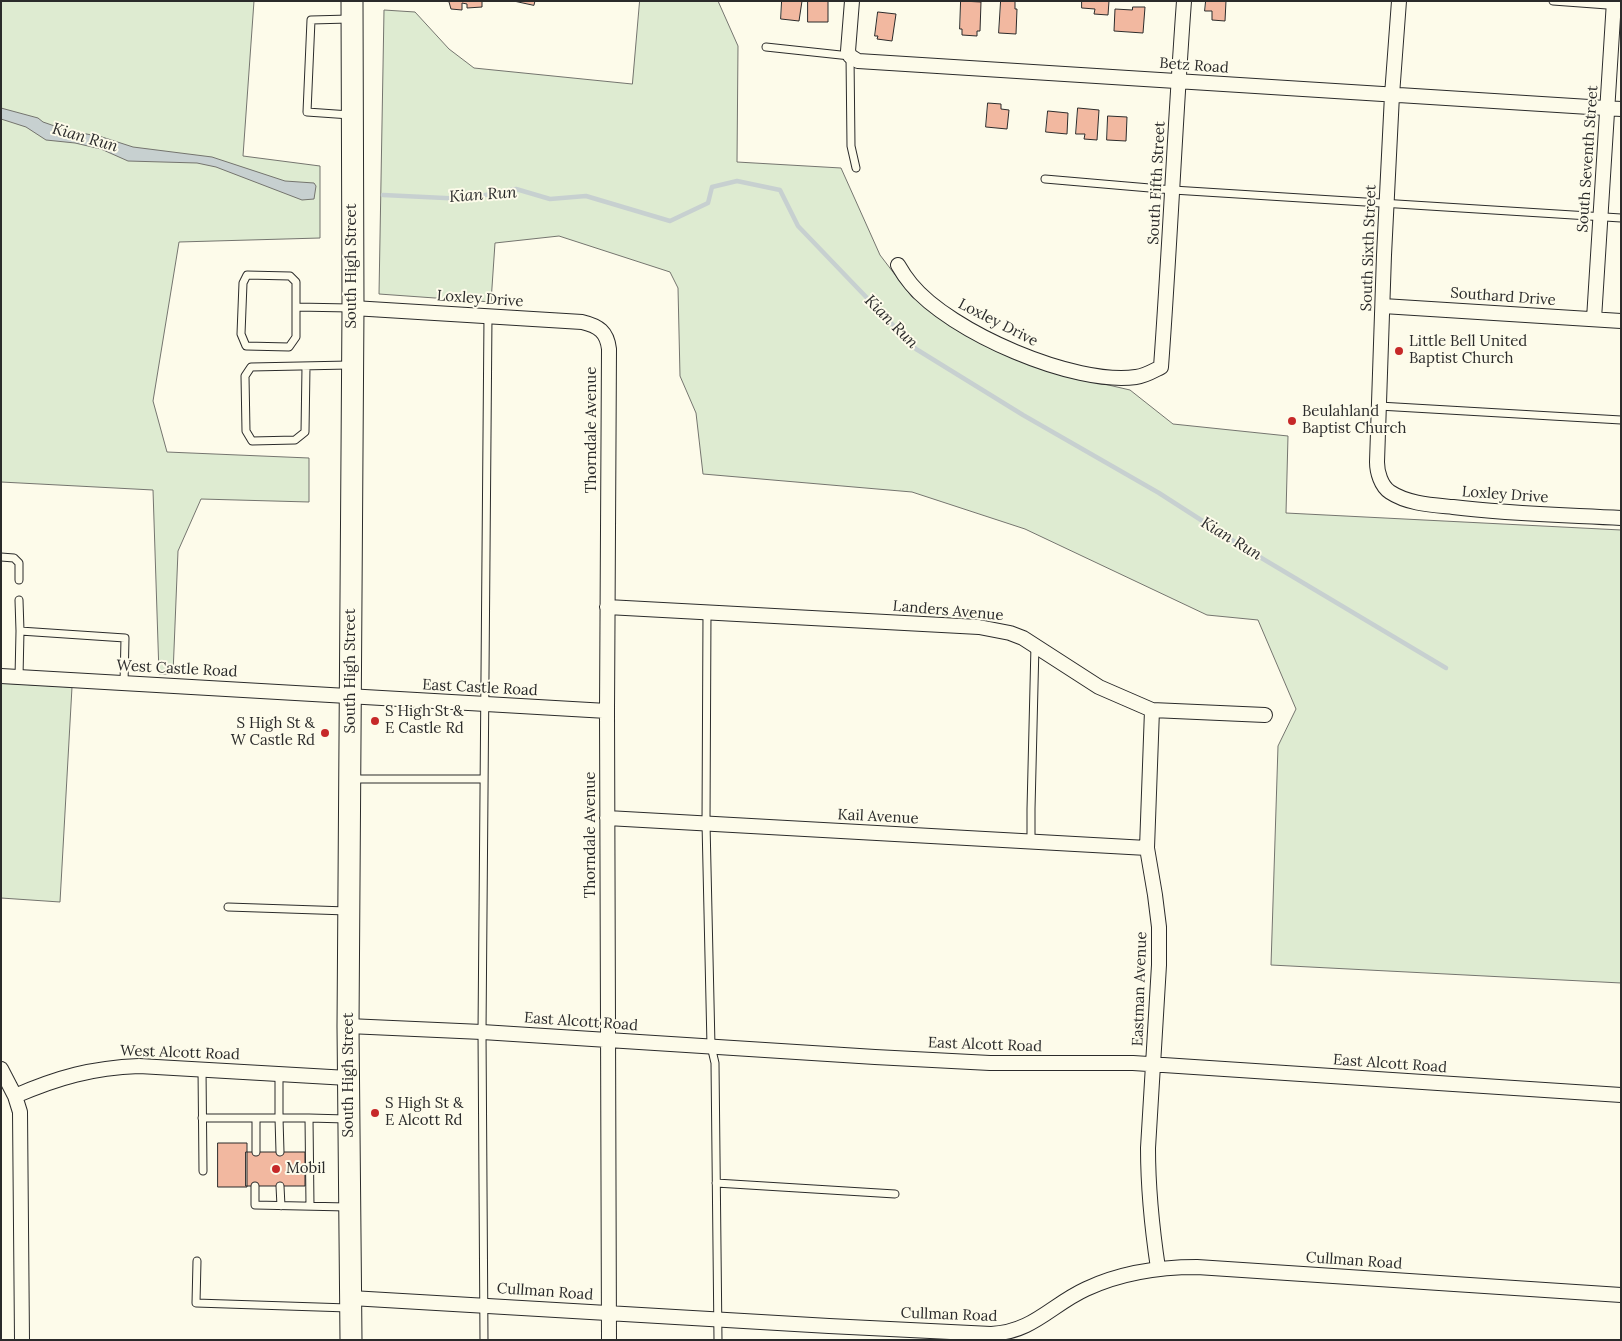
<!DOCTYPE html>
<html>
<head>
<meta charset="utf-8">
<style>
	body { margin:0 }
	#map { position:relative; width:1622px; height:1341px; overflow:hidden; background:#fdfbea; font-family:Lora,serif }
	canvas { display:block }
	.frame { position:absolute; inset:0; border:2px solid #2b2b2b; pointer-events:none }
</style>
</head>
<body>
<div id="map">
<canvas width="1622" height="1341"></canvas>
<div class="frame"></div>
</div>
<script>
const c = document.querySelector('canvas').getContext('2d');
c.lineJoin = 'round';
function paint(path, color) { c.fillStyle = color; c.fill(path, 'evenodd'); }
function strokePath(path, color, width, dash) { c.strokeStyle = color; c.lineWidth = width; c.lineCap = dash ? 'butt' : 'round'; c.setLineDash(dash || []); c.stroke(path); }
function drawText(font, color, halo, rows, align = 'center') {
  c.font = font + ' Lora,serif'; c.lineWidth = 4; c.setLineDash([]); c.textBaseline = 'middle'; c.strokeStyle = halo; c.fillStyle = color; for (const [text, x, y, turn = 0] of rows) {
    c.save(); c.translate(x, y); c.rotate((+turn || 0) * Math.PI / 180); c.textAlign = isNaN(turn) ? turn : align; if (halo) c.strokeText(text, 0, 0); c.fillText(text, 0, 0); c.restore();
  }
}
const green = new Path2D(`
	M1,1H254L243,156L320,166V238L179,242L153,401L167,452L309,458V502L201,499L178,551L173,674H159L153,490L1,482Z
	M640,1H718L738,46L737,162L841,168L880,255L912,297L980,343L1048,371L1130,390L1173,424L1288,436L1286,513L1621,530V983L1271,965L1278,746L1296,709L1258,620L1207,615L1025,529L912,492L703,474L696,413L680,376L678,288L670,272L559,236L495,243L491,302L379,294L384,10L415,12L449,49L474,68L632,84Z
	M1,683L72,687L60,902L1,898Z`);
const water = new Path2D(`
	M1,108L38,118L43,122L66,130L102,137L133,147L212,157L285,181L314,183L316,186L314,199L302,200L216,167L197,163L128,161L101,149L75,143L46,140L26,127L1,119Z`);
const stream = new Path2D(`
	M383,195L465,199L516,189L550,199L586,196L670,221L708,203L712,187L737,181L780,190L798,226L916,349L1023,415L1159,493L1243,547L1446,668`);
const building = new Path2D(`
	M437,1H482V7L467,8V4L462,3V10L451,9L449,2Z
	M514,1H535L534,5Z
	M782,1H802L799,21L781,19Z
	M808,1H828V22H808Z
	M961,1L981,2L980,31H977V36L962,35V29H960Z
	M1001,1H1015V9H1017L1016,34L999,33Z
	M1082,1H1109L1108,15L1094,14L1095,9L1082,8Z
	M1206,1H1226L1225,21L1212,20V11H1205Z
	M1133,7H1145L1143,33L1114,31L1115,9L1132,10Z
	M878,12L896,14L892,41L877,39L878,36H875Z
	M988,103L1001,104V109L1009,110L1007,129L986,127Z
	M1078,108L1099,110L1097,140L1084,139L1085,134H1076Z
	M1048,111L1068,113L1067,134L1046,132Z
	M1108,116L1127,117L1126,141L1107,140Z
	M218,1143H247V1187H218Z
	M246,1152H305V1186H246Z`);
const lane = new Path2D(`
	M1553,1L1621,6
	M349,19L311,20L307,112L350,115
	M766,47L850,56L851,146L856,168
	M1045,179L1173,190L1621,218
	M296,307V337L289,347L246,346L241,334L243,283L247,275L290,276L296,282V307L350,308
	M306,367L305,432L295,440L252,441L246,431L245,376L251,367L349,365
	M1379,406L1621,420
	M1,557L14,558L19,563V580
	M19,600L20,631
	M707,612L706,823L711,1046L715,1063L718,1340
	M19,677L20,631L125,638L124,683
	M353,779H483
	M1031,842V809L1035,645
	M228,907L347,911
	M202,1069L203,1171
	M279,1074V1118H309
	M202,1118H279L280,1152
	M256,1152V1118
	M716,1183L895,1194
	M255,1186V1205L347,1207
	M280,1186L281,1206
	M310,1206L309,1118L346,1119
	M197,1261L196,1303L348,1308
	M484,1340L482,1032L488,316`);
const street = new Path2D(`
	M852,1L848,51L850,56L858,61L1621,109
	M1399,1L1392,95L1384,255L1377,462C1377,472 1381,486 1390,492C1408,504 1433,505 1453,507C1509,514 1565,515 1621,518
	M898,265C902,272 906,278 911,284C950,332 1075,386 1136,377C1145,376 1153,371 1161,367C1170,245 1175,123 1184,1
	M1383,306L1621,321
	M353,308L582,322C599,326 607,332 609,349L607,711L609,1340
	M1594,319L1614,1
	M607,607L979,627L1010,633L1023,638L1099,687L1152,710L1265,715
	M1,676L607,711
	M1152,710L1147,848L1155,895L1159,927V965L1148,1148C1148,1189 1152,1228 1158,1268
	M607,818L1147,848
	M348,1026L482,1032L875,1057L990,1063H1133L1621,1095
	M1,1069L15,1096L20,1112L22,1340
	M15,1096C59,1077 92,1068 139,1066L348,1078
	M351,1298L829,1326L991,1334C1033,1332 1051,1305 1086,1289C1120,1273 1159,1267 1197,1267L1621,1295`);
const primary = new Path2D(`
	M351,1340L348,1026L353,308L352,1`);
const markers = [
	[1399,351,5,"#c62828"],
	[1292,421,5,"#c62828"],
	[375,721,5,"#c62828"],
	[325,733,5,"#c62828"],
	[375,1113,5,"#c62828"],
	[276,1169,5,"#c62828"]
];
const streetNames = [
	["Betz Road",1194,66,4],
	["South Seventh Street",1588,159,-86],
	["South Fifth Street",1157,183,-87],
	["South Sixth Street",1369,248,-88],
	["South High Street",352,266,-90],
	["Southard Drive",1503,297,4],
	["Loxley Drive",480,299,4],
	["Loxley Drive",998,323,27],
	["Thorndale Avenue",592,430,-90],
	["Loxley Drive",1505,495,4],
	["Landers Avenue",948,611,5],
	["West Castle Road",177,669,3],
	["South High Street",351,671,-90],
	["East Castle Road",480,688,3],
	["Kail Avenue",878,817,3],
	["Thorndale Avenue",591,835,-90],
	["Eastman Avenue",1140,989,-88],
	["East Alcott Road",581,1022,4],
	["East Alcott Road",985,1045,2],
	["West Alcott Road",180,1053,2],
	["East Alcott Road",1390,1064,4],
	["South High Street",349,1075,-90],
	["Cullman Road",1354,1261,4],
	["Cullman Road",545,1292,4],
	["Cullman Road",949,1315,2]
];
const poiNames = [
	["Little Bell United",1409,342],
	["Baptist Church",1409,359],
	["Beulahland",1302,412],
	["Baptist Church",1302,429],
	["S High St &",385,712],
	["E Castle Rd",385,729],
	["S High St &",315,724,"right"],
	["W Castle Rd",315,741,"right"],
	["S High St &",385,1104],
	["E Alcott Rd",385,1121],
	["Mobil",286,1169]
];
const waterNames = [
	["Kian Run",85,138,16],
	["Kian Run",483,195,-4],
	["Kian Run",891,322,45],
	["Kian Run",1231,539,31]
];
paint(green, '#deebd1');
strokePath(green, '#74746e', 1);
paint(water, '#c7d0d0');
strokePath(water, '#74746e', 1);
strokePath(stream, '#c7d0d0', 4.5);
paint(building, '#f2b8a0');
strokePath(building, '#2b2b2b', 1);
strokePath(lane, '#2b2b2b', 9);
strokePath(street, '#2b2b2b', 16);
strokePath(primary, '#2b2b2b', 23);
strokePath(lane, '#fdfbea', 7);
strokePath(street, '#fdfbea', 14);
strokePath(primary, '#fdfbea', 21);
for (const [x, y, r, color] of markers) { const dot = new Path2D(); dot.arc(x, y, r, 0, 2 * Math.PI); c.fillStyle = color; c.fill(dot); strokePath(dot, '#fdfbea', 2); }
drawText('15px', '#2b2b2b', '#fdfbea', streetNames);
drawText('15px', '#2b2b2b', '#fdfbea', poiNames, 'left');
drawText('italic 16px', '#2b2b2b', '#fdfbea', waterNames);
</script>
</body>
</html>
